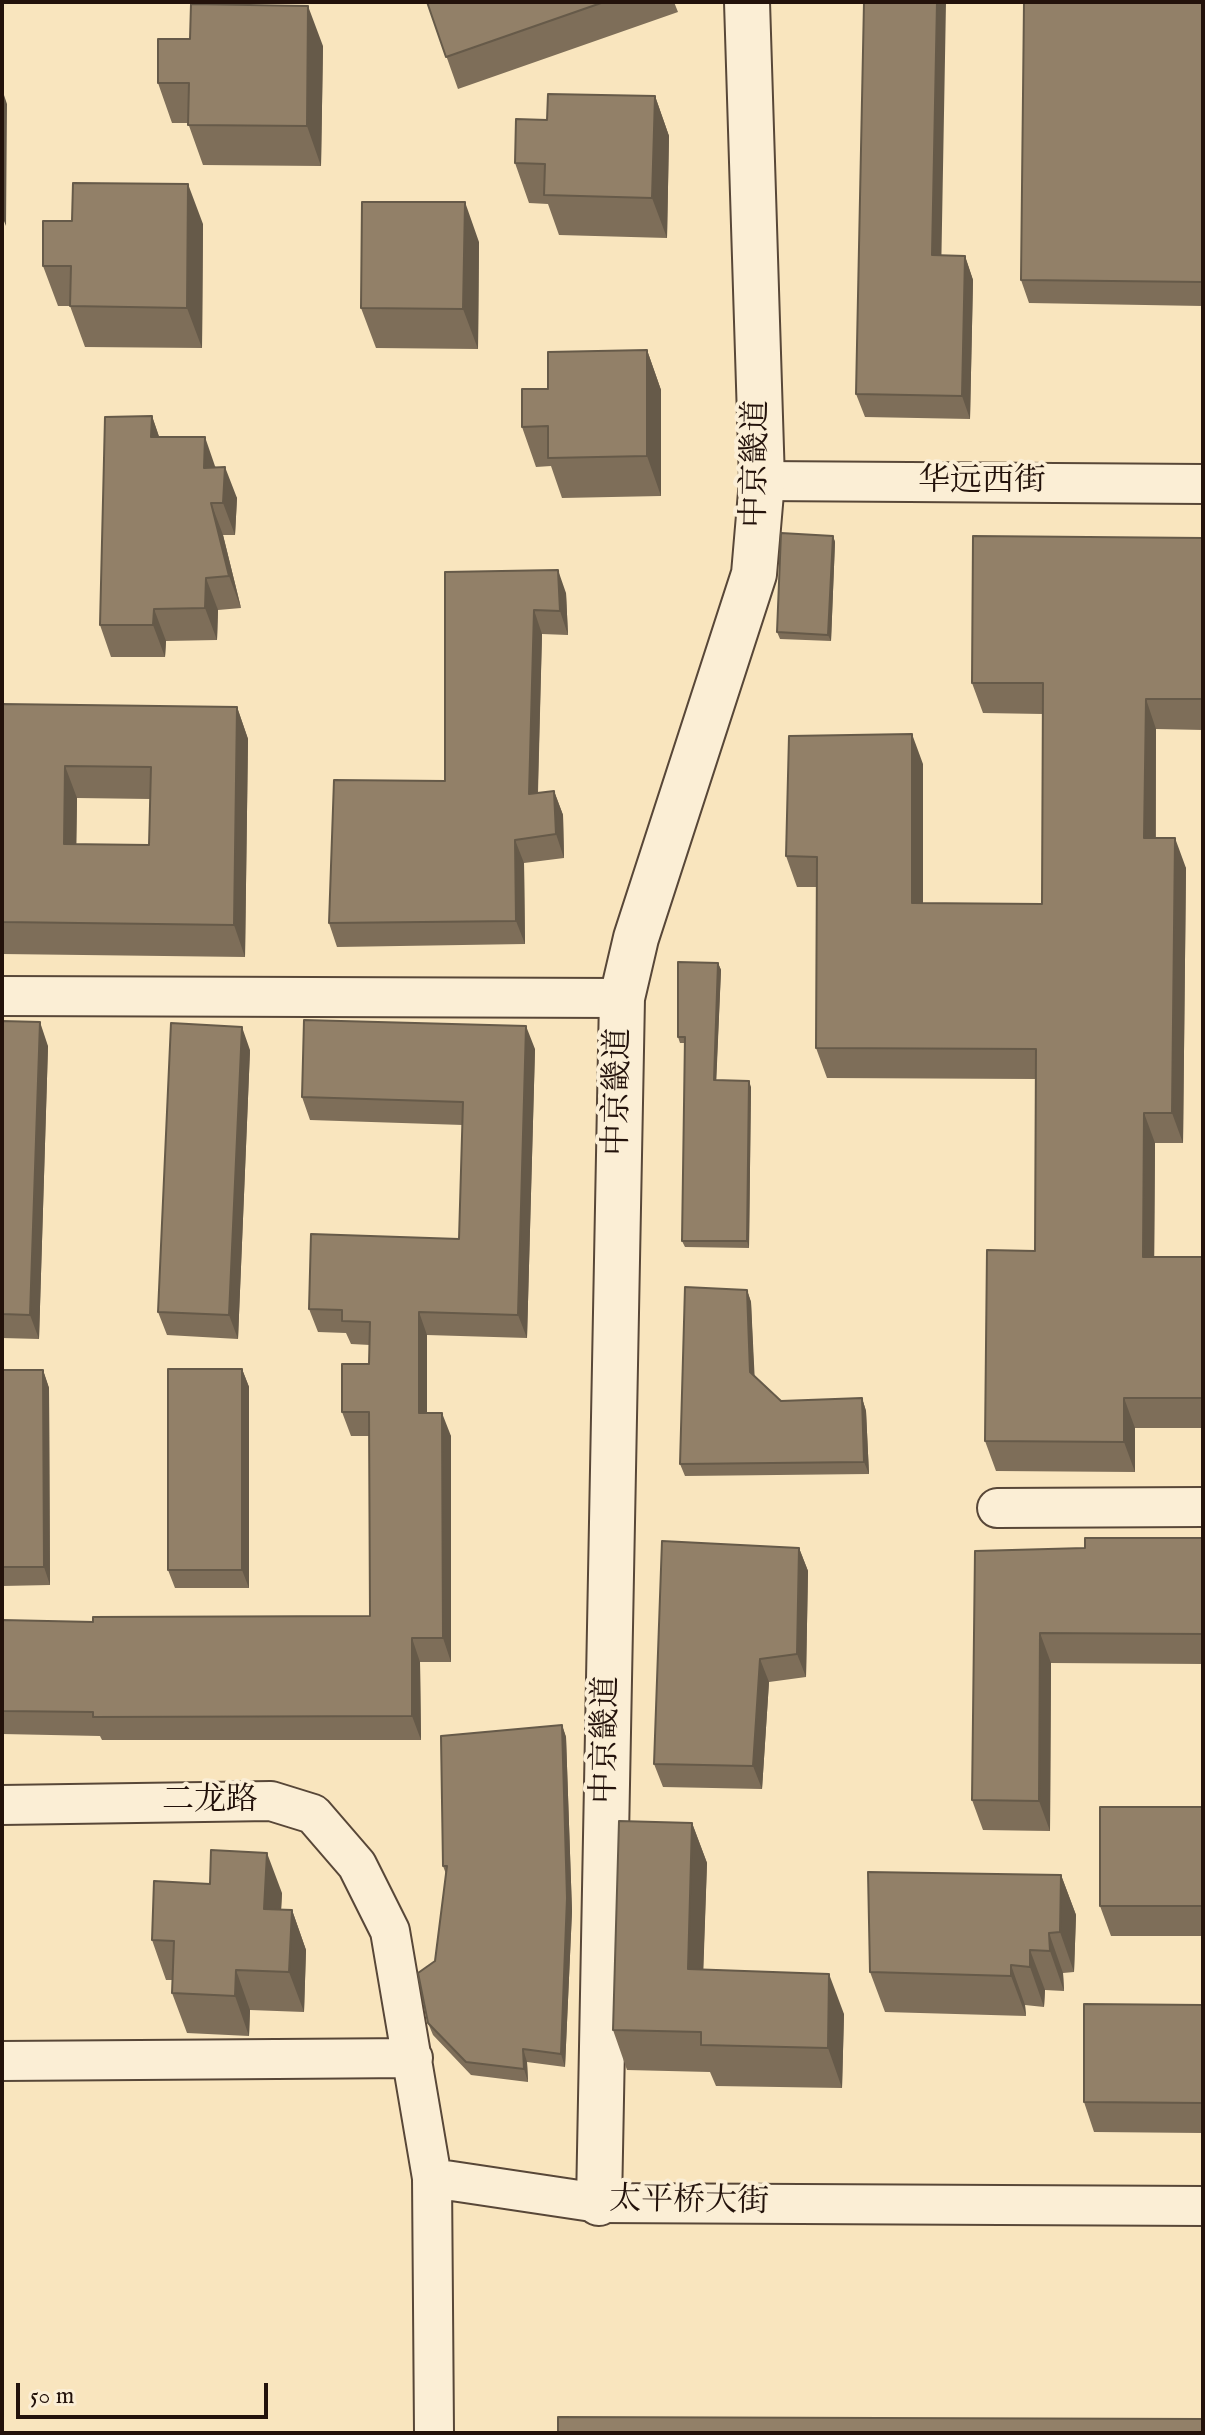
<!DOCTYPE html>
<html>
<head>
<meta charset="utf-8">
<style>
	body { margin:0 }
	#map { position:relative; width:1205px; height:2435px; overflow:hidden; background:#f9e5be; font-family:"IM FELL English",serif }
	canvas { display:block }
	.frame { position:absolute; inset:0; border:4px solid #23120b; pointer-events:none }
	.scale { position:absolute; left:16px; top:2383px; width:252px; height:36px; box-sizing:border-box; border:4px solid #23120b; border-top:0; padding-left:10px; font-size:24px; line-height:28px; white-space:nowrap; color:#23120b; -webkit-text-stroke:6px #fbeed5; paint-order:stroke }
</style>
</head>
<body>
<div id="map">
<canvas width="1205" height="2435"></canvas>
<div class="frame"></div>
<div class="scale">50 m</div>
</div>
<script>
const c = document.querySelector('canvas').getContext('2d');
c.lineJoin = 'round';
function strokePath(path, color, width, dash) { c.strokeStyle = color; c.lineWidth = width; c.lineCap = dash ? 'butt' : 'round'; c.setLineDash(dash || []); c.stroke(path); }
function paint(path, color) { c.fillStyle = color; c.fill(path, 'evenodd'); }
function drawText(font, color, halo, rows, align = 'center') {
  c.font = font + ' "IM FELL English","Noto Serif SC",serif'; c.lineWidth = 8; c.setLineDash([]); c.textBaseline = 'middle'; c.strokeStyle = halo; c.fillStyle = color; for (const [text, x, y, turn = 0] of rows) {
    c.save(); c.translate(x, y); c.rotate((+turn || 0) * Math.PI / 180); c.textAlign = isNaN(turn) ? turn : align; if (halo) c.strokeText(text, 0, 0); c.fillText(text, 0, 0); c.restore();
  }
}
const minor = new Path2D(`
	M762,481L1203,484
	M2,996L622,998
	M997,1508L1203,1507
	M2,1805L271,1801L313,1814L357,1865L390,1931L432,2178
	M2,2061L413,2058
	M434,2433L432,2178L599,2203L1203,2206`);
const tertiary = new Path2D(`
	M599,2203L622,998L636,938L754,574L762,481L747,2`);
const wall = new Path2D(`
	M427,2H674L678,12L458,89Z
	M1203,2V306L1029,303L1021,280Z
	M323,46L321,166L203,165L188,123H172L158,83Z
	M655,96L669,136L667,238L559,235L548,204L529,203L515,163L547,120Z
	M203,224L202,348L85,347L70,306H58L43,266Z
	M479,242L478,349L376,348L361,308Z
	M941,256H965L973,280L970,419L865,417L856,394Z
	M647,350L661,390V496L562,498L551,466L536,467L522,427L548,389Z
	M152,416L159,437L216,467L237,498L235,535H223L241,608L218,610L217,640L166,641L165,657H111L100,625Z
	M833,536L835,542L831,641L780,639L777,632Z
	M1203,538V730L1156,729V838L1186,868L1183,1143H1155L1154,1257H1203V1428H1135V1472L996,1471L985,1441L1035,1251L1036,1079L827,1078L816,1048L817,887H797L786,856L923,764V903L1042,904L1043,714L983,713L972,683Z
	M445,572L566,593L568,635L542,634L538,793L554,791L563,815L564,858L524,863L525,944L337,947L329,923L445,781Z
	M2,704L237,707L248,739L245,957L2,954ZM77,798L150,799L149,845L76,844Z
	M718,963L721,970L716,1080L751,1087L749,1248L685,1247L682,1241L685,1043H680L678,1037Z
	M2,1021L48,1046L39,1339L2,1338Z
	M535,1049L527,1338L427,1335V1413L451,1436V1662H420L421,1740H102L100,1736L2,1734V1620L93,1622L370,1616L369,1436H351L342,1412L369,1364L370,1345L351,1344L346,1333L318,1332L309,1309L459,1239L463,1125L310,1120L302,1097Z
	M250,1050L238,1339L167,1335L158,1312Z
	M747,1290L751,1302L754,1376L781,1401L862,1398L866,1411L869,1474L685,1476L680,1464Z
	M242,1369L249,1387V1588H175L168,1570Z
	M2,1370H43L49,1388L50,1585L2,1586Z
	M1203,1538V1664L1051,1663L1050,1831L983,1830L972,1800L975,1551L1085,1548Z
	M799,1548L808,1571L806,1677L769,1682L762,1789L663,1787L654,1764Z
	M562,1725L566,1737L572,1911L565,2067L527,2062L528,2082L471,2075L433,2035L428,2023L446,1874L443,1866Z
	M1203,1807V1936H1111L1100,1906Z
	M692,1823L707,1863L703,1970L844,2014L842,2088L716,2086L710,2072L627,2070L613,2030Z
	M1061,1875L1076,1915L1074,1972L1063,1973L1064,1991L1045,1990L1044,2007L1025,2005L1026,2016L885,2012L870,1972Z
	M282,1893L281,1910H292L306,1950L304,2012L250,2010L249,2036L187,2033L172,1993L173,1980H166L152,1940Z
	M1203,2005V2133L1094,2132L1084,2102Z`);
const shadedWall = new Path2D(`
	M937,2H946L941,279L932,255Z
	M308,6L323,46L321,166L307,126Z
	M2,89L7,104L6,226L2,216Z
	M655,96L669,136L667,238L652,198Z
	M188,184L203,224L202,348L187,308Z
	M465,202L479,242L478,349L463,309Z
	M965,256L973,280L970,419L962,396Z
	M647,350L661,390V496L647,456Z
	M152,416L163,448L151,437Z
	M205,437L216,469L204,468Z
	M225,467L237,498L235,535L223,503Z
	M211,503L223,535L241,608L229,576Z
	M833,536L835,542L831,641L828,635Z
	M558,570L566,593L568,635L560,611Z
	M206,578L218,610L217,640L205,608Z
	M154,609L166,641L165,657L153,625Z
	M534,610L542,634L537,817L529,794Z
	M1146,699L1156,729L1155,868L1144,838Z
	M237,707L248,739L245,957L234,925Z
	M912,734L923,764V933L912,903Z
	M65,766L77,798L76,876L64,844Z
	M554,791L563,815L564,858L556,834Z
	M1175,838L1186,868L1183,1143L1172,1113Z
	M515,840L524,863L525,944L516,921Z
	M718,963L721,970L716,1087L714,1080Z
	M40,1022L48,1046L39,1339L30,1315Z
	M526,1026L535,1049L527,1338L518,1315Z
	M242,1027L250,1050L238,1339L229,1315Z
	M749,1081L751,1087L749,1248L747,1241Z
	M1144,1113L1155,1143L1154,1287L1143,1257Z
	M747,1290L751,1302L755,1384L750,1372Z
	M419,1312L427,1335V1436L419,1413Z
	M242,1369L249,1387V1588L242,1570Z
	M43,1370L49,1388L50,1585L44,1567Z
	M862,1398L866,1411L869,1474L864,1462Z
	M1124,1398L1135,1428V1472L1124,1442Z
	M442,1413L451,1436V1662L443,1638Z
	M799,1548L808,1571L806,1677L797,1654Z
	M1040,1633L1051,1663L1050,1831L1039,1801Z
	M412,1638L420,1662L421,1740L412,1716Z
	M760,1659L769,1682L762,1789L753,1766Z
	M562,1725L566,1737L572,1911L565,2067L561,2054Z
	M692,1823L707,1863L702,2009L688,1969Z
	M267,1853L282,1893L279,1949L264,1909Z
	M1061,1875L1076,1915L1074,1972L1060,1932Z
	M292,1910L306,1950L304,2012L289,1972Z
	M1049,1933L1063,1973L1064,1991L1050,1951Z
	M1030,1950L1045,1990L1044,2007L1030,1967Z
	M1011,1965L1025,2005L1026,2016L1011,1976Z
	M236,1970L250,2010L249,2036L235,1996Z
	M829,1974L844,2014L842,2088L828,2048Z
	M523,2049L527,2062L528,2082L524,2069Z`);
const building = new Path2D(`
	M427,2H604L446,57Z
	M864,2H937L932,255L965,256L962,396L856,394Z
	M1024,2H1203V282L1021,280Z
	M191,4L308,6L307,126L188,125L189,83H158V39H190Z
	M548,94L655,96L652,198L544,195L545,164L515,163L516,119L547,120Z
	M73,183L188,184L187,308L70,306L71,266H43V221H72Z
	M362,202H465L463,309L361,308Z
	M647,350V456L548,458V426L522,427V389H548V352Z
	M152,416L151,437H205L204,468L225,467L223,503H211L229,576L206,578L205,608L154,609L153,625H100L105,417Z
	M781,533L833,536L828,635L777,632Z
	M973,536L1203,538V699H1146L1144,838H1175L1172,1113H1144L1143,1257H1203V1398H1124V1442L985,1441L987,1250L1035,1251L1036,1049L816,1048L817,857L786,856L789,736L912,734V903L1042,904L1043,683H972Z
	M558,570L560,611L534,610L529,794L554,791L556,834L515,840L516,921L329,923L334,780L445,781V572Z
	M2,704L237,707L234,925L2,922ZM65,766L151,767L149,845L64,844Z
	M678,962L718,963L714,1080L749,1081L747,1241H682L685,1037H678Z
	M304,1020L526,1026L518,1315L419,1312V1413H442L443,1638H412V1716L93,1717V1712L2,1711V1620L93,1622V1617L370,1616L369,1412H342V1364H369L370,1322L342,1321V1310L309,1309L311,1234L459,1239L463,1102L302,1097Z
	M2,1021L40,1022L30,1315L2,1314Z
	M171,1023L242,1027L229,1315L158,1312Z
	M685,1287L747,1290L750,1372L781,1401L862,1398L864,1462L680,1464Z
	M168,1369H242V1570H168Z
	M2,1370H43L44,1567H2Z
	M1085,1538H1203V1634L1040,1633L1039,1801L972,1800L975,1551L1085,1548Z
	M662,1541L799,1548L797,1654L760,1659L753,1766L654,1764Z
	M562,1725L567,1898L561,2054L523,2049L524,2069L466,2062L428,2023L418,1973L435,1961L447,1866H443L441,1736Z
	M1100,1807H1203V1906H1100Z
	M619,1821L692,1823L688,1969L829,1974L828,2048L701,2045V2032L613,2030Z
	M211,1850L267,1853L264,1909L292,1910L289,1972L236,1970L235,1996L172,1993L174,1941L152,1940L154,1881L210,1884Z
	M868,1872L1061,1875L1060,1932L1049,1933L1050,1951L1030,1950V1967L1011,1965V1976L870,1972Z
	M1084,2004L1203,2005V2103L1084,2102Z
	M558,2417L1203,2419V2433H558Z`);
const streetNames = [
	["中京畿道",758,464,-89],
	["华远西街",982,483],
	["中京畿道",620,1092,-89],
	["中京畿道",608,1740,-89],
	["二龙路",210,1802],
	["太平桥大街",689,2203,1]
];
strokePath(minor, '#584738', 42);
strokePath(tertiary, '#584738', 48);
strokePath(minor, '#fbeed5', 38);
strokePath(tertiary, '#fbeed5', 44);
paint(wall, '#7e6e59');
paint(shadedWall, '#665a49');
paint(building, '#928068');
strokePath(building, '#665a49', 2);
drawText('32px', '#23120b', '#fbeed5', streetNames);
</script>
</body>
</html>
